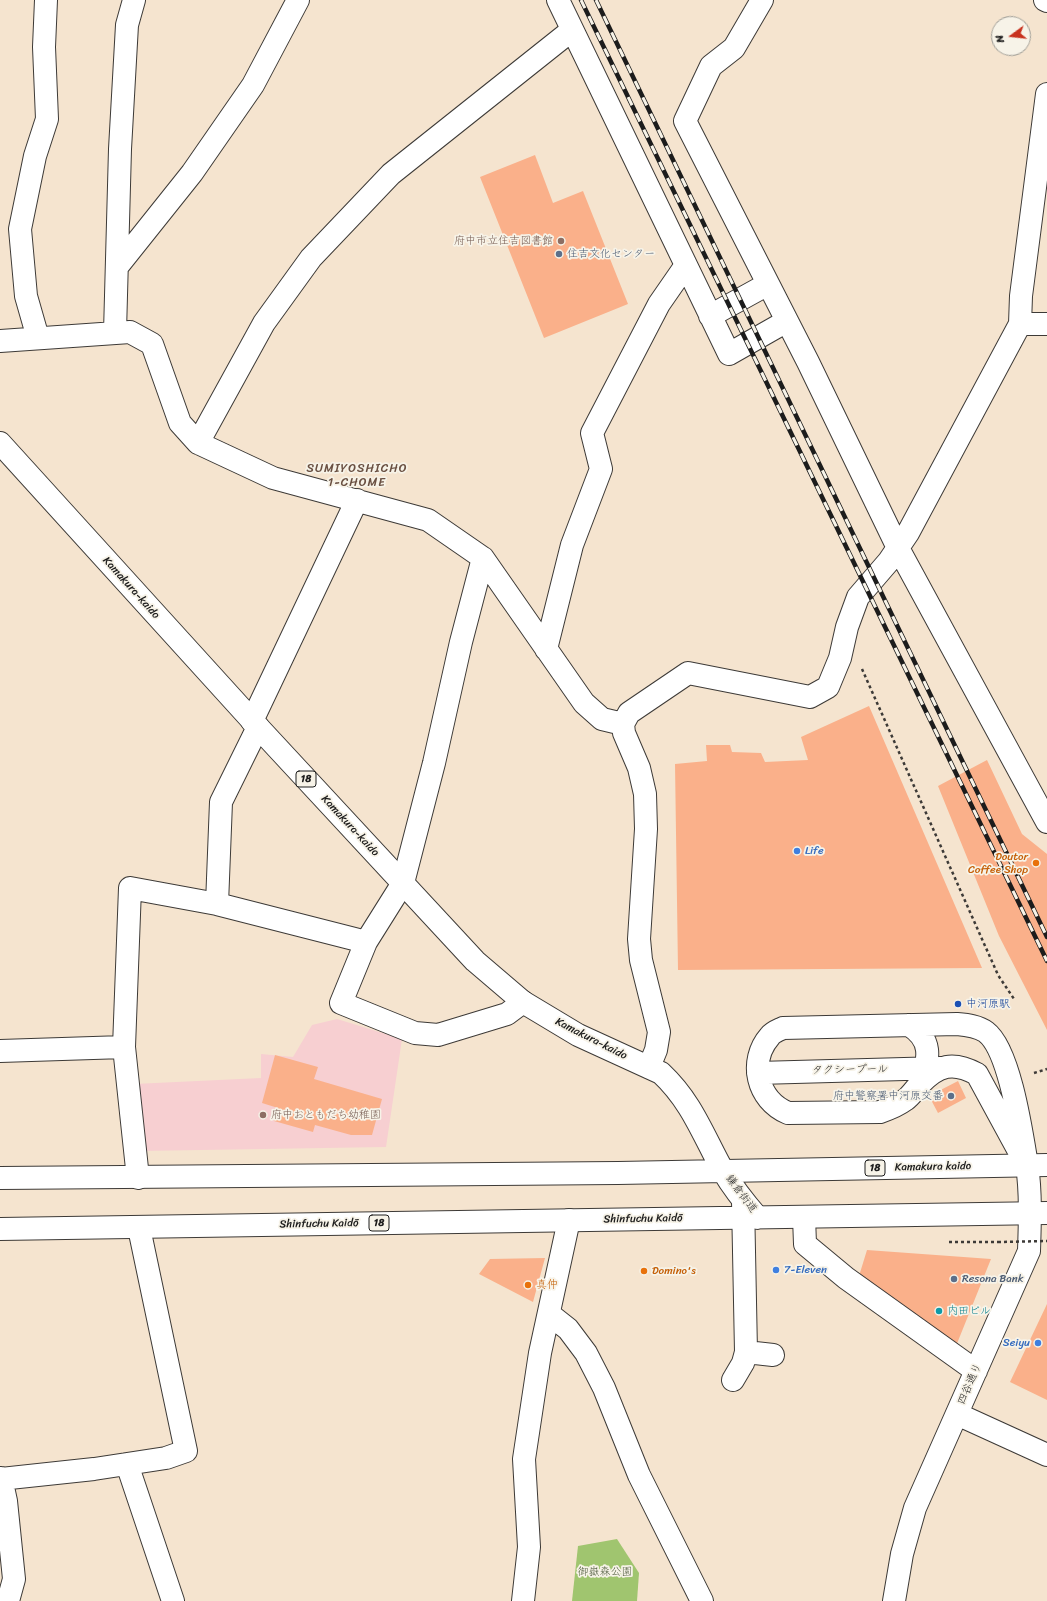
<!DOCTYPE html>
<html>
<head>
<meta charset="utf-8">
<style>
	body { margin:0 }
	#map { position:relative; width:1047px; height:1601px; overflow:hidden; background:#f5e4cf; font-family:Sriracha,sans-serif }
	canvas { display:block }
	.north { position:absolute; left:991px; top:16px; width:40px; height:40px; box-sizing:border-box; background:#f7f3e8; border:1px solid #9f9d96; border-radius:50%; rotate:255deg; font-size:11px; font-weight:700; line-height:16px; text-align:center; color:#1c1c1c }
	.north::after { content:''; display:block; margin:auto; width:14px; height:18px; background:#c8321e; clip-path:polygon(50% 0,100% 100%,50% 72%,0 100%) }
</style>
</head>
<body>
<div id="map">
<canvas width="1047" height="1601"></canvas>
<div class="north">N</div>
</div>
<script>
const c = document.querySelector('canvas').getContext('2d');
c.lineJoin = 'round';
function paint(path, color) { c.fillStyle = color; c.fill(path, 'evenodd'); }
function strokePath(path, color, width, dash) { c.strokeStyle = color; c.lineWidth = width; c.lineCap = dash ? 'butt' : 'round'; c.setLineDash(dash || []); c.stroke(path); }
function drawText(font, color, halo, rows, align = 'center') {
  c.font = font + ' Sriracha,"Klee One",sans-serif'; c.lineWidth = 3.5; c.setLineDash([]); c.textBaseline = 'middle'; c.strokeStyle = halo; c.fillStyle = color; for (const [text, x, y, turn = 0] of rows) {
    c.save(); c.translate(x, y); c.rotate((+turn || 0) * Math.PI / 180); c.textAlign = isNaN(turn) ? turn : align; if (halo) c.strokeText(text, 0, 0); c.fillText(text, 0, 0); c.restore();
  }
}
const built = new Path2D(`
	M337,1019L402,1039L386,1147L140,1151L134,1084L261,1078V1054L293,1057L312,1025Z`);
const green = new Path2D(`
	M617,1539L639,1573L637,1601H572L578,1546Z`);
const building = new Path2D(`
	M535,155L553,203L583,191L628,304L544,338L480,177Z
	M869,706L982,968L678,970L675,764L707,761L706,745H730L732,752L761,753L765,762L808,760L801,737Z
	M987,760L1022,834L1047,854V1030L999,936L938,786Z
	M275,1055L318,1067L314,1079L382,1099L372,1135H351L315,1125L313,1132L274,1121L278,1108L262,1103Z
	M958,1081L966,1098L938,1113L929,1096Z
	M867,1250L991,1259L956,1346L859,1276Z
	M545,1258L533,1302L479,1274L490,1259Z
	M1047,1304V1400L1010,1382Z`);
const path = new Path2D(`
	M862,669L998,975L1014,999
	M1034,1073L1047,1069
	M949,1242H998`);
const minor = new Path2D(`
	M558,0L729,354L787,321
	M762,0L734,48L711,66L685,121L808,362L898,548L1047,822
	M1045,0L1047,1
	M117,267L192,173L253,85L298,0
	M710,316L768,284
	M1020,324H1047
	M115,332L120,149L127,25L134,0
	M38,338L26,296L20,229L35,156L47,119L44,47L46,0
	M0,341L130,332L152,344L180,423L198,443L273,478L428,520L483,558L584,703L602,719L623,724
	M198,443L264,323L311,258L391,174L572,30
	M546,649L572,545L601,469L592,433L659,304L686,265
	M252,721L357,500
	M258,727L221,802L217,904L366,942L341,1003L415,1033L438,1035L507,1014L523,1002
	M366,942L403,883L434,763L461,642L483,558
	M909,1025C932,1039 930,1058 921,1081
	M0,1051L124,1047
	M649,1067L656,1050L659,1032L641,960L639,939L646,829L645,794L639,768L624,733L623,724L629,713L688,673L810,697L828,687L840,658L847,627L858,597L889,561L908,533L1020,324L1021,296L1047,94
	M758,1073L941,1068
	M138,1178L124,1047L130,888L217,904
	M804,1217L805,1244L846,1278L976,1371
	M549,1314L568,1329L586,1353L604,1388L639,1475L702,1601
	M746,1352L773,1355
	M733,1380L743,1363L746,1352L743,1201
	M957,1414L1047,1455
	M127,1464L173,1601
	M1,1478L6,1501L14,1579L8,1601
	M0,1479L94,1469L166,1458L186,1451L139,1228
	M523,1601L529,1547L524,1459L540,1353L569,1220
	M894,1601L902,1554L915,1508L1029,1251C1030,1222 1031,1193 1027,1165C1022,1135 1010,1050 986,1032C978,1026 968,1025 957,1024L783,1028C779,1030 773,1032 770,1036C748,1061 757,1100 788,1113L880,1112C889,1109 897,1106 905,1100C911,1096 915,1089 920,1084C938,1065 953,1061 977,1074L1027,1166`);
const major = new Path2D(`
	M0,443L258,727L475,961L523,1002L578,1035L661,1073C692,1102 703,1135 723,1171C733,1188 745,1203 758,1218
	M0,1178L618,1173L1047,1165
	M0,1229L1047,1213`);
const rail = new Path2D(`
	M581,0L1047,961
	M596,0L1047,937`);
const pathBridge = new Path2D(`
	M998,1242L1047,1241`);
const markers = [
	[561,241,4,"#8d6e63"],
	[559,254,4,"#5c6f8a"],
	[797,851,4,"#3f7fe0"],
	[1036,863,4,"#e8710a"],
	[958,1004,4,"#1a4fb4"],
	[951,1096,4,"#5c6f8a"],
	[263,1115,4,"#8d6e63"],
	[776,1270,4,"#3f7fe0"],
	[644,1271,4,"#e8710a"],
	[954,1279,4,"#5c6f8a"],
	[528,1285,4,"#e8710a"],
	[939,1311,4,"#0f9aa8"],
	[1038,1343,4,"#3f7fe0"]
];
const shields = [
	[306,779,20],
	[875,1168,20],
	[379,1223,20]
];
const shieldNames = [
	["18",306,779],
	["18",875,1168],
	["18",379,1223]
];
const educationNames = [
	["府中市立住吉図書館",553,241],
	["府中おともだち幼稚園",271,1115,"left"]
];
const serviceNames = [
	["住吉文化センター",567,254],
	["府中警察署中河原交番",943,1096,"right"],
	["Resona Bank",962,1279]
];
const streetNames = [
	["Kamakura-kaido",131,588,48],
	["Kamakura-kaido",350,826,47],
	["Kamakura-kaido",591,1039,27],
	["タクシープール",850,1070,-1],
	["Kamakura kaido",933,1167,-1],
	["鎌倉街道",741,1194,53],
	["Shinfuchu Kaidō",643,1219,-1],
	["Shinfuchu Kaidō",319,1224,-1],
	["四谷通り",970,1384,-66]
];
const shopNames = [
	["Life",805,851],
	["7-Eleven",784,1270],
	["Seiyu",1030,1343,"right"]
];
const foodNames = [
	["Doutor",1028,857,"right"],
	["Coffee Shop",1028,870,"right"],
	["Domino's",652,1271],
	["真仲",536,1285]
];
const transitNames = [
	["中河原駅",966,1004]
];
const cultureNames = [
	["内田ビル",947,1311]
];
const parkNames = [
	["御嶽森公園",605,1572]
];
const neighbourhoodNames = [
	["SUMIYOSHICHO",357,469],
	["1-CHOME",357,483]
];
paint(built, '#f7cfd1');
paint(green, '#a0c56f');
paint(building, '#fab08a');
strokePath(minor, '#3d3a37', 24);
strokePath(major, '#3d3a37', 24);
strokePath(path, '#3d3a37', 2.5, [3, 3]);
strokePath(minor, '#fff', 22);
strokePath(major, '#fff', 22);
strokePath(rail, '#1c1c1c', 4.5);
strokePath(rail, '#f7f3e8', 3, [9]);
strokePath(pathBridge, '#3d3a37', 2.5, [3, 3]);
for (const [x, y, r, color] of markers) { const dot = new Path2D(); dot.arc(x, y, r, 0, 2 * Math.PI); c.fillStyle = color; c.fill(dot); strokePath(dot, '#f7f3e8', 1.5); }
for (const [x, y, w] of shields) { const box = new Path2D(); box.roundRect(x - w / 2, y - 8, w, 16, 3); c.fillStyle = '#f7f3e8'; c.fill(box); strokePath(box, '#1c1c1c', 1); }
drawText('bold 10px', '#1c1c1c', null, shieldNames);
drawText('11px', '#785e54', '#f7f3e8', educationNames, 'right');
drawText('11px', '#4e5e75', '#f7f3e8', serviceNames, 'left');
drawText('11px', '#1c1c1c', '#f7f3e8', streetNames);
drawText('11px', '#366cbe', '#f7f3e8', shopNames, 'left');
drawText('11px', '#c56008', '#f7f3e8', foodNames, 'left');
drawText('11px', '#164399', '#f7f3e8', transitNames, 'left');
drawText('11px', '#0d838f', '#f7f3e8', cultureNames, 'left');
drawText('11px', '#4a5739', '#f7f3e8', parkNames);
c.letterSpacing = '1px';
drawText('12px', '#6a5042', '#f7f3e8', neighbourhoodNames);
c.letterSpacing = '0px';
</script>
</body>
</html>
